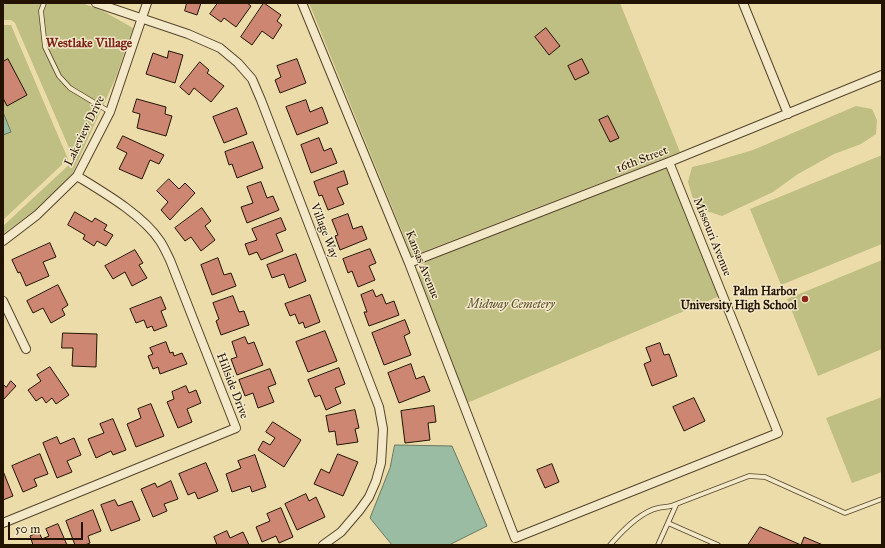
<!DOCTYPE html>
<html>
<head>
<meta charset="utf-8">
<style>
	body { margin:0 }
	#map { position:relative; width:885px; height:548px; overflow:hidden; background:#ecdcaa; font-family:"IM FELL Great Primer",serif }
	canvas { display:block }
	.frame { position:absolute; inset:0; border:4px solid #221301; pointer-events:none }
	.scale { position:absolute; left:8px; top:522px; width:75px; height:18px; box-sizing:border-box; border:2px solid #221301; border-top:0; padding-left:5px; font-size:12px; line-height:14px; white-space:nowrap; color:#221301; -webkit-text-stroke:3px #f3e8c8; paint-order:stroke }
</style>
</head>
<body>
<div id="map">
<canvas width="885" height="548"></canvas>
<div class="frame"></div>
<div class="scale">50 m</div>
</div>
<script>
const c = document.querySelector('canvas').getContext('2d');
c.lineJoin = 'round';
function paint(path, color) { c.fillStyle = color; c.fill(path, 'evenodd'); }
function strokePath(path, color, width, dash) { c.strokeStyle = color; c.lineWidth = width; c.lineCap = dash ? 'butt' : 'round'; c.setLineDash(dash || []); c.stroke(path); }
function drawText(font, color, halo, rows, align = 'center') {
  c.font = font + ' "IM FELL Great Primer",serif'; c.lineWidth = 3; c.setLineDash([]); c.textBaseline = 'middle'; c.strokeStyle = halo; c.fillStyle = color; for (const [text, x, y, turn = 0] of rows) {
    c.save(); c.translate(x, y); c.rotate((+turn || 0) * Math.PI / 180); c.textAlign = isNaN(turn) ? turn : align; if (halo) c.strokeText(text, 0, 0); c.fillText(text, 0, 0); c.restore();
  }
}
const green = new Path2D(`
	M5,3H82L103,11L133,28L116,77L72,174L34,211L3,234V226L72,162L73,157L15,23L11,20H3V7Z
	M309,3H620L680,152L412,256Z
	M3,25H11L68,159L3,220Z
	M856,106L872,109L877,120L876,134L861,144L834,154L798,174L773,192L722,216L703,210L693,199L688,182L692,167L709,163L753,150Z
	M882,155V244L781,285L750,209Z
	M670,165L722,295L467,403L417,274L428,259Z
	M882,260V349L818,376L787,299Z
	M882,397V472L852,483L826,418Z`);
const water = new Path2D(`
	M3,112L11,132L3,135Z
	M395,445L452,446L487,526L449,545H392L370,518L390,468Z`);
const building = new Path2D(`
	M187,3H201L197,15L185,11Z
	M218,3H247L251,6L236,27L224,18L221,22L210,14Z
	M264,3L281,15L277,21L282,25L273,39L262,31L252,45L241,37Z
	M546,28L560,46L549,55L535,37Z
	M169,51L183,55L175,83L146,74L153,53L167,58Z
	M8,59L27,95L7,106L3,98V62Z
	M297,59L306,83L280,93L275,80L281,77L277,66Z
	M582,59L589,73L575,80L568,66Z
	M200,62L209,70L207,73L224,86L211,102L194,88L189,95L180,87Z
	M137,99L166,107L165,114L172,116L166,136L137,128L140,114L133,112Z
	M306,100L310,112L322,107L328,123L297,135L286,107Z
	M237,108L247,134L224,143L213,117Z
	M608,116L619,138L610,142L599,120Z
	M123,136L164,155L159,164L150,160L142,179L119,169L127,153L117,148Z
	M319,138L324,151L331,148L337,163L311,173L301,145Z
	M253,142L263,168L237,178L232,164L229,165L225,152Z
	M344,171L348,184L337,188L344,204L328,210L322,195L319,196L314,182Z
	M169,179L179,189L185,183L195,193L170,220L161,210L168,202L157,191Z
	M261,182L267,198L273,196L279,210L247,223L241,207L253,203L247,187Z
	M202,208L211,221L205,226L215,240L201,251L191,237L185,241L175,228Z
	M75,212L92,222L95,218L107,225L104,230L113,235L106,246L97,241L94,246L83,239L85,235L68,225Z
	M348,214L353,229L362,226L367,239L340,250L335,236L338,235L332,220Z
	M281,218L286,230L276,234L283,251L261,260L257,252L249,255L245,244L257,240L252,229Z
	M50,243L56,257L43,262L49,276L26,286L20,272L18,273L12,260Z
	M370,249L376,263L369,266L375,280L358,287L352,271L348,273L343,259Z
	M135,250L143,263L139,265L147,278L132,286L125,272L113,279L105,266Z
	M296,254L306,281L289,288L284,274L272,278L267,265Z
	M218,258L224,275L231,273L236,286L212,295L201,265Z
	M58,285L68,305L62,309L65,315L51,323L43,308L33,313L27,301Z
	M373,290L376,297L382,294L386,304L394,301L399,315L369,326L364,312H367L361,295Z
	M310,295L320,322L305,328L303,322L299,324L295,314L290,316L285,304Z
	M233,296L239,312L244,311L249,325L221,335L216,321L219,319L213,303Z
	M161,297L166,309L161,311L167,326L154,331L152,326L147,328L144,320L136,323L130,309Z
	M405,320L410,333L404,336L411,355L384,365L372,333Z
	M325,331L337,361L308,372L296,342Z
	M63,333L97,334L96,367L72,366L73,348H62Z
	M245,337L248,344L254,342L263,365L237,375L231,359L237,357L232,342Z
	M166,342L170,353L173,352L174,356L182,353L187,364L160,374L158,367L153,369L148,356L153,354L150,348Z
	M660,343L664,355L669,354L677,376L652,386L644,364L651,361L646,348Z
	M411,364L416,379L424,376L430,391L399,403L388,373Z
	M50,367L69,395L56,404L52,398L46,403L42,397L36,401L28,390L41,381L37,375Z
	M339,368L345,384L335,388L341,403L326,410L320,395L315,397L308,380Z
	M270,369L276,384L268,387L274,402L258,408L253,393L245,396L239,380Z
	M11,381L16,386L3,400V384L6,387Z
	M186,386L189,393L196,390L201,403L187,409L192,422L178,428L167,402L174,399L172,392Z
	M694,398L705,421L684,431L673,407Z
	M151,404L164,436L136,447L127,424L141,418L138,409Z
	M434,406L436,422L428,423L430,440L405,443L401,411Z
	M355,410L359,428L355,429L358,442L337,445L335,431L329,432L326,416Z
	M113,419L126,450L113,455L111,451L96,458L88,439L104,433L100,424Z
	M273,422L301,440L284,467L258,450L263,441L270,445L275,438L266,432Z
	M57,437L60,444L74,438L81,455L67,461L72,472L57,478L43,443Z
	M40,454L48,474L34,479L37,486L23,492L12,466Z
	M338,454L358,462L343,496L314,484L321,469L329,473Z
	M255,455L266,487L252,492L250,486L232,492L226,474L241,468L238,461Z
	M206,463L218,491L198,499L195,492L188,495L179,474Z
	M552,464L559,482L545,488L537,470Z
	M3,471L13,496L3,500Z
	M171,481L178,499L164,504L167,511L153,517L141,489L155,483L157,487Z
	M306,494L309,501L316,497L325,517L297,530L285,504Z
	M115,500L118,506L132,501L140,520L111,531L101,505Z
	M281,508L293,537L279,543L276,536L262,542L256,527L270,521L267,514Z
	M93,510L101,531L88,536L90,543L85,545H75L66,521Z
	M58,524L67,545H33L30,536L39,532L42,539L49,536L46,529Z
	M760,527L801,545L804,537L823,545H748Z
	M227,531L230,538L243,532L249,545H217L214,537Z`);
const lane = new Path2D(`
	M44,3L41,11L45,47L59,76L70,88L110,112
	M668,523L718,545
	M610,545C622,531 640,512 658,508C662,507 667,507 671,506L749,476L765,477L845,513L882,499
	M658,545L676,505`);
const street = new Path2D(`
	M96,3L188,34L220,48L238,63L252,79L261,100L379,407L383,429L382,447L381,463L376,481L369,497L359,511L341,532L323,545
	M302,3L409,263L515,538L778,433L669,162
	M743,3L788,114
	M3,241L37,215L77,176L110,112L147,3
	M409,263L669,162L882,75
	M3,301L26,349
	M3,523L236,428L170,260C167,254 164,247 160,241C143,215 103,192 77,176`);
const markers = [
	[805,299,4,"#8f2418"]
];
const streetNames = [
	["Lakeview Drive",85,131,-64],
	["16th Street",642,160,-21],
	["Village Way",324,231,69],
	["Missouri Avenue",712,237,68],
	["Kansas Avenue",422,265,68],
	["Hillside Drive",232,386,69]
];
const poiNames = [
	["Palm Harbor",797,292],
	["University High School",797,306]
];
const parkNames = [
	["Midway Cemetery",511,305]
];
const neighbourhoodNames = [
	["Westlake Village",89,44]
];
paint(green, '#bfbe83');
paint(water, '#9abca3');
strokePath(water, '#6a7862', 1);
paint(building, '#cd8671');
strokePath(building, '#221301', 1);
strokePath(lane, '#54452b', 5.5);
strokePath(street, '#54452b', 10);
strokePath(lane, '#f3e8c8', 4);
strokePath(street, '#f3e8c8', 8);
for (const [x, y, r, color] of markers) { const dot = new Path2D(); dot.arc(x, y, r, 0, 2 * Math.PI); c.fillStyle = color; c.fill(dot); strokePath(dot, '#f3e8c8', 1.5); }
drawText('12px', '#221301', '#f3e8c8', streetNames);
drawText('bold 12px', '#221301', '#f3e8c8', poiNames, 'right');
drawText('italic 12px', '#594f2e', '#f3e8c8', parkNames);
drawText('bold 13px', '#7a1f14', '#f3e8c8', neighbourhoodNames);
</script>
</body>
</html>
